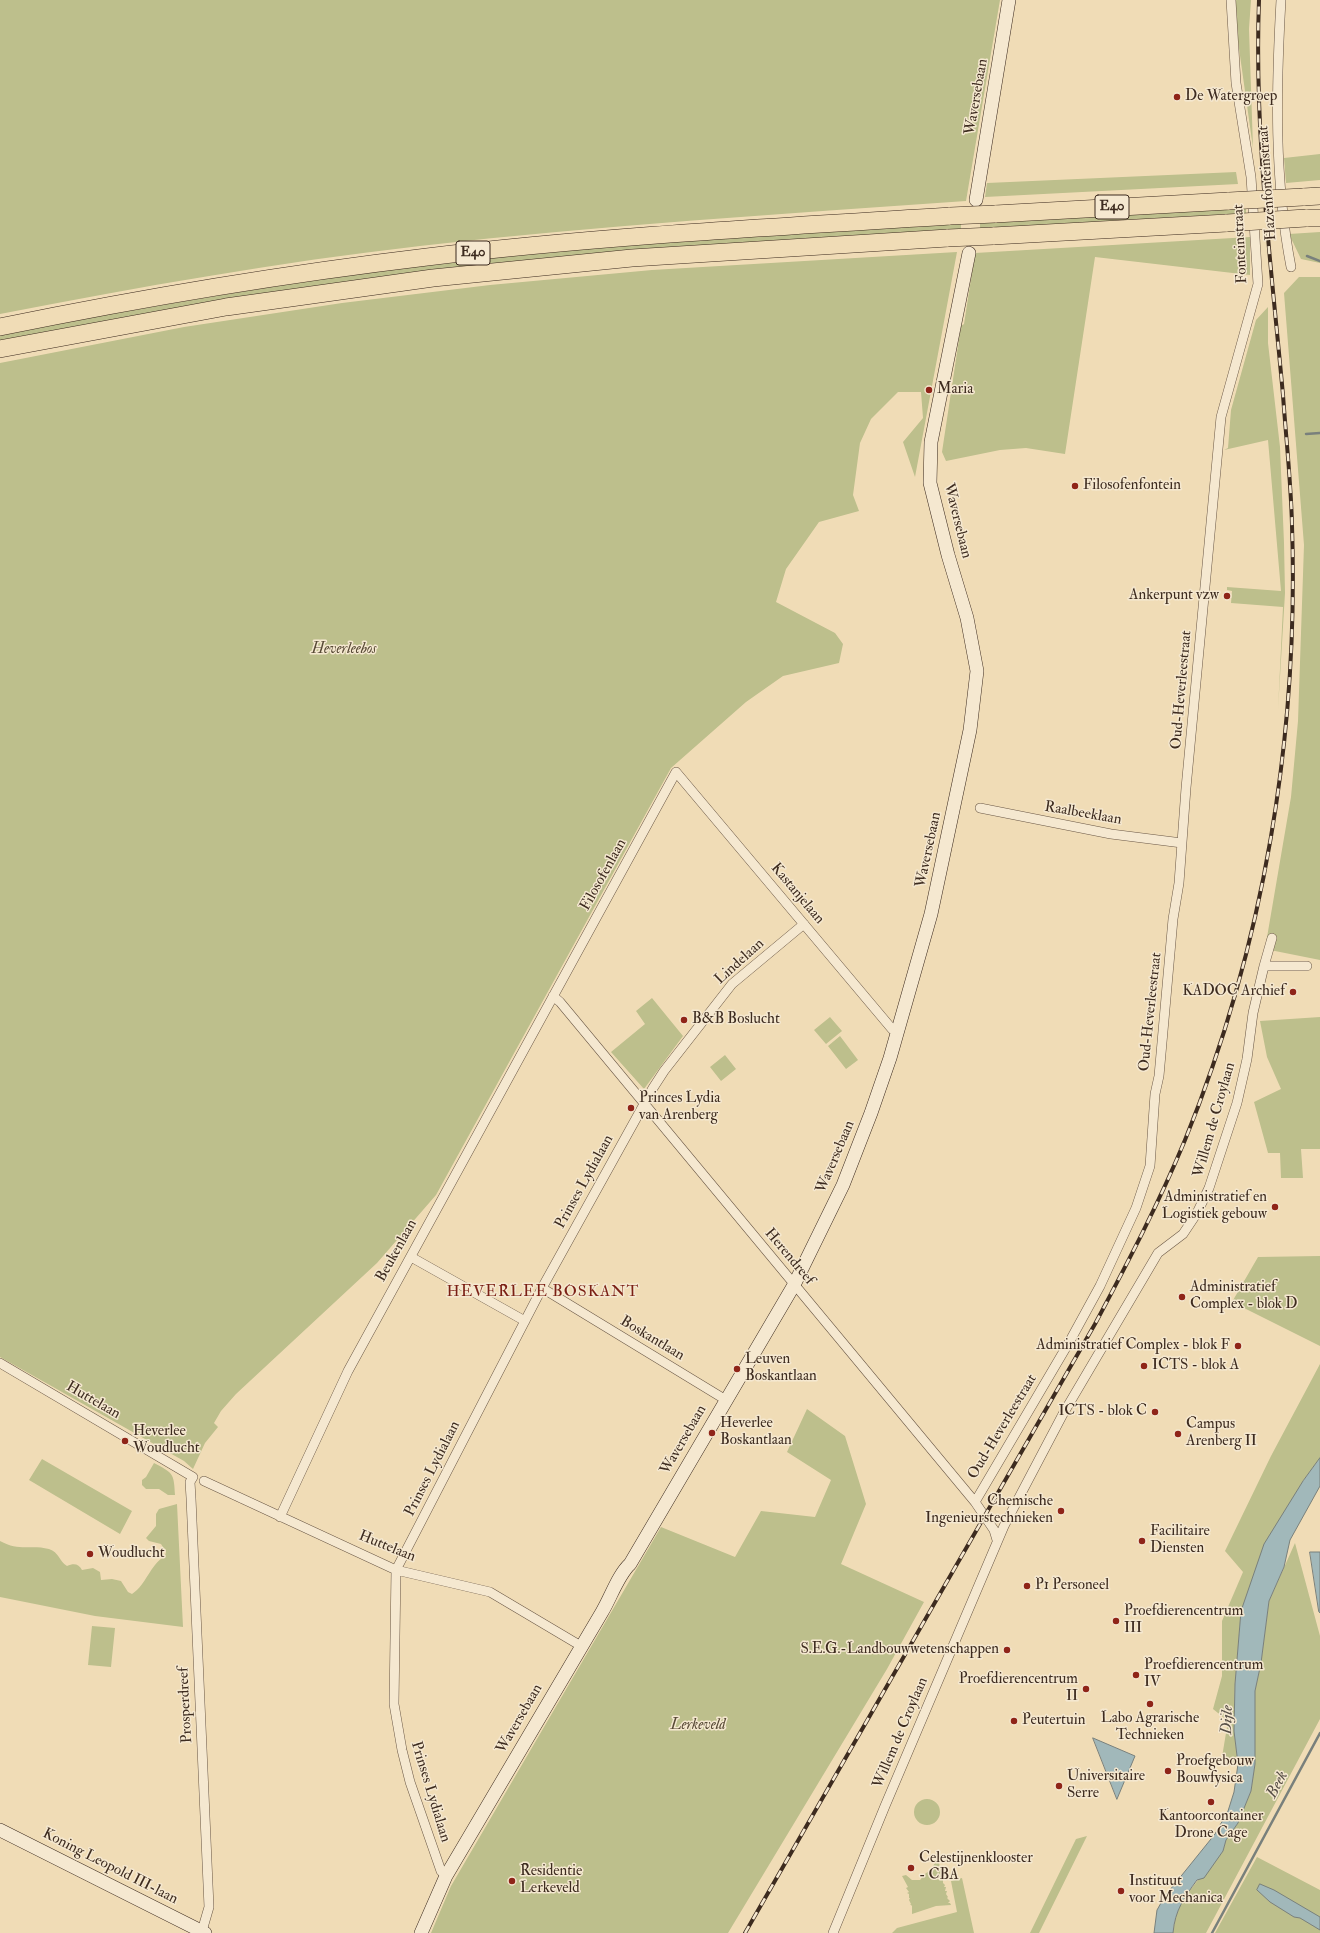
<!DOCTYPE html>
<html>
<head>
<meta charset="utf-8">
<style>
	body { margin:0 }
	canvas { display:block; background:#f0dcb6 }
</style>
</head>
<body>
<canvas width="1320" height="1933"></canvas>
<script>
const c = document.querySelector('canvas').getContext('2d');
c.lineJoin = 'round';
function paint(path, color) { c.fillStyle = color; c.fill(path, 'evenodd'); }
function strokePath(path, color, width, dash) { c.strokeStyle = color; c.lineWidth = width; c.lineCap = dash ? 'butt' : 'round'; c.setLineDash(dash || []); c.stroke(path); }
function drawText(font, color, halo, rows, align = 'center') {
  c.font = font + ' "IM FELL Double Pica",serif'; c.lineWidth = 3; c.setLineDash([]); c.textBaseline = 'middle'; c.strokeStyle = halo; c.fillStyle = color; for (const [text, x, y, turn = 0] of rows) {
    c.save(); c.translate(x, y); c.rotate((+turn || 0) * Math.PI / 180); c.textAlign = isNaN(turn) ? turn : align; if (halo) c.strokeText(text, 0, 0); c.fillText(text, 0, 0); c.restore();
  }
}
const green = new Path2D(`
	M0,0H1000L966,201C784,214 602,225 420,246C279,262 139,287 0,314Z
	M1235,0H1251L1249,29L1253,148L1234,13Z
	M1320,154V180L1286,183L1284,158Z
	M1236,172L1238,184L985,197L987,183Z
	M1246,208V213L980,229V223Z
	M961,223V230L224,300L0,341V334L21,330C157,306 292,281 429,265C606,244 783,234 961,223Z
	M1320,232V263L1301,259L1289,234Z
	M1250,237V275L1095,257L1065,454L1026,448L1000,450L946,461L942,452L961,326L964,324L975,253Z
	M957,252L915,477L903,442L923,418L921,392H898L871,419L860,443L853,495L859,511L819,522L786,569L776,602L835,633L843,644L839,663L783,676L746,702L671,768L436,1195L377,1263L236,1394L221,1411L214,1423L218,1427L205,1443L193,1469L184,1461L0,1357V363L184,327L342,303L490,285L652,270Z
	M1299,277H1320V960L1265,949L1291,797L1298,721L1304,545L1284,293Z
	M1268,307V343L1280,447L1284,543L1285,593L1278,710L1283,607L1231,603L1232,591L1227,590V587L1281,591L1268,440L1224,450L1228,448L1231,410L1256,320Z
	M652,998L683,1036L644,1089L611,1052L645,1024L636,1011Z
	M830,1017L842,1031L826,1044L814,1030Z
	M1320,1017V1149H1301L1303,1178H1281L1280,1153H1268L1254,1102L1281,1089L1267,1057L1260,1021Z
	M840,1036L858,1060L846,1069L828,1046Z
	M725,1055L736,1069L721,1081L710,1067Z
	M1320,1256V1346L1232,1302L1258,1257Z
	M1320,1364V1458L1303,1481L1250,1587L1241,1611L1235,1684L1234,1731L1238,1764L1222,1757L1228,1721L1213,1709L1222,1676V1621L1243,1572L1225,1551L1271,1456Z
	M807,1409L845,1436L866,1504L841,1564L924,1602L887,1669L728,1933H431L451,1886L661,1527L735,1557L761,1511L815,1517L831,1480L787,1452Z
	M42,1459L132,1511L120,1534L29,1480Z
	M154,1463C173,1473 174,1473 175,1495H168L159,1489H146L142,1485V1480L146,1477Z
	M177,1504L183,1627L95,1616L0,1597V1541C20,1552 31,1544 49,1549C59,1552 59,1561 67,1566C74,1563 79,1564 82,1570L93,1568L100,1572L101,1580L112,1579L121,1581L128,1592L132,1594C147,1584 149,1566 165,1556L166,1552L161,1544L149,1541L146,1538L156,1526V1514L159,1509Z
	M1295,1543L1320,1636V1719L1206,1933H1173L1175,1918L1181,1902L1198,1880L1223,1851L1226,1840L1238,1823L1251,1791L1255,1764V1691L1261,1663L1269,1601Z
	M92,1626L115,1628L111,1667L88,1665Z
	M914 1812a13 13 0 1 1 26 0a13 13 0 1 1-26 0Z
	M1087,1836L1039,1933H1030L1076,1839Z
	M1257,1857L1320,1890V1933H1215Z
	M939,1862L940,1869L942,1873L941,1875H943V1883L945,1885L944,1887H946L945,1891H947L946,1894L948,1897L947,1898L950,1901L948,1903H950L951,1905L936,1906L912,1914V1906L910,1904H911L909,1900L910,1898H909V1894L907,1893L909,1892L906,1888L908,1887L902,1876L906,1875L912,1880H920L926,1873L932,1870L934,1864Z
	M962,1878L974,1933H892L897,1928L957,1912L951,1881Z`);
const water = new Path2D(`
	M1320,1458V1486L1290,1540L1284,1567L1269,1601L1261,1663L1255,1691V1764L1251,1791L1238,1823L1226,1840L1223,1851L1204,1878L1197,1880C1184,1898 1175,1910 1173,1933H1154L1157,1910L1165,1896L1215,1834L1228,1811L1234,1792L1238,1764L1234,1731L1235,1684L1241,1611L1264,1544L1303,1481Z
	M1310,1552H1320V1613L1319,1612Z
	M1093,1738L1135,1756L1117,1799Z
	M1260,1884L1274,1890L1320,1917V1930L1300,1918L1294,1917L1270,1902L1257,1890Z`);
const stream = new Path2D(`
	M1307,256L1320,261
	M1306,434L1320,433
	M1212,1933L1320,1733`);
const street = new Path2D(`
	M1281,0C1276,89 1274,179 1291,267
	M980,808L1111,834L1182,843
	M1264,966L1272,938
	M553,996L560,1002L975,1502L994,1530L997,1540
	M411,1257L525,1321
	M542,1288L726,1400
	M0,1363L193,1477L190,1482L191,1498L209,1907L202,1931
	M204,1481L396,1570L490,1592L581,1646
	M975,1502L1071,1339L1100,1286L1136,1208L1150,1166L1155,1094L1159,1076L1173,919L1179,883L1186,788L1221,417L1258,284L1251,177L1236,83L1231,0
	M280,1517L348,1371L676,772L892,1029L898,1032
	M446,1876L441,1871L410,1782L402,1750L394,1704L396,1570L542,1288L653,1088L664,1071L732,984L804,924
	M833,1933L885,1806L1004,1526L1063,1414L1158,1253L1183,1234L1197,1213L1209,1188L1237,1103L1247,1059L1253,1013L1264,966H1307`);
const secondary = new Path2D(`
	M976,200L1009,0
	M0,1830L205,1933
	M421,1933L446,1876L602,1612C611,1597 618,1575 630,1564L794,1285L843,1185L871,1113L890,1058L931,914L970,730L977,671L967,618L948,555L930,483L931,442L969,253`);
const highway = new Path2D(`
	M1303,197L1320,196
	M995,214L1229,201
	M1306,218H1320
	M993,236L1227,223
	M0,327C141,298 284,274 427,257C601,236 776,227 950,216
	M0,349L226,307L433,278L632,258L948,238`);
const rail = new Path2D(`
	M745,1933L1095,1324C1127,1264 1159,1203 1185,1140C1264,946 1299,734 1292,525C1291,482 1286,438 1283,395C1271,264 1254,132 1259,0`);
const highwayBridge = new Path2D(`
	M1229,201L1303,197
	M950,216L995,214
	M1227,223L1306,218
	M948,238L993,236`);
const markers = [
	[1177,97,4,"#8f2418"],
	[929,390,4,"#8f2418"],
	[1075,486,4,"#8f2418"],
	[1227,596,4,"#8f2418"],
	[1293,992,4,"#8f2418"],
	[684,1020,4,"#8f2418"],
	[631,1108,4,"#8f2418"],
	[1275,1207,4,"#8f2418"],
	[1182,1297,4,"#8f2418"],
	[1238,1346,4,"#8f2418"],
	[1144,1366,4,"#8f2418"],
	[737,1369,4,"#8f2418"],
	[1155,1412,4,"#8f2418"],
	[712,1433,4,"#8f2418"],
	[1178,1434,4,"#8f2418"],
	[125,1441,4,"#8f2418"],
	[1061,1511,4,"#8f2418"],
	[1142,1541,4,"#8f2418"],
	[90,1554,4,"#8f2418"],
	[1027,1586,4,"#8f2418"],
	[1116,1621,4,"#8f2418"],
	[1007,1650,4,"#8f2418"],
	[1136,1675,4,"#8f2418"],
	[1086,1689,4,"#8f2418"],
	[1150,1704,4,"#8f2418"],
	[1014,1721,4,"#8f2418"],
	[1168,1771,4,"#8f2418"],
	[1059,1786,4,"#8f2418"],
	[1211,1802,4,"#8f2418"],
	[911,1868,4,"#8f2418"],
	[512,1881,4,"#8f2418"],
	[1121,1891,4,"#8f2418"]
];
const shields = [
	[1112,207,34],
	[473,253,34]
];
const shieldNames = [
	["E40",1112,207],
	["E40",473,253]
];
const streetNames = [
	["Waversebaan",977,97,-80],
	["Hazenfonteinstraat",1268,183,-94],
	["Fonteinstraat",1241,244,-93],
	["Waversebaan",957,521,76],
	["Oud-Heverleestraat",1182,690,-85],
	["Raalbeeklaan",1083,814,10],
	["Waversebaan",929,850,-78],
	["Filosofenlaan",604,875,-61],
	["Kastanjelaan",797,894,50],
	["Lindelaan",740,962,-42],
	["Oud-Heverleestraat",1151,1012,-84],
	["Willem de Croylaan",1215,1120,-74],
	["Waversebaan",836,1157,-67],
	["Prinses Lydialaan",585,1182,-61],
	["Beukenlaan",397,1251,-61],
	["Herendreef",789,1257,50],
	["Boskantlaan",652,1339,31],
	["Huttelaan",93,1401,30],
	["Oud-Heverleestraat",1003,1427,-59],
	["Waversebaan",684,1440,-60],
	["Prinses Lydialaan",433,1469,-63],
	["Huttelaan",387,1547,22],
	["Prosperdreef",186,1705,-93],
	["Waversebaan",520,1719,-60],
	["Willem de Croylaan",901,1733,-67],
	["Prinses Lydialaan",430,1792,73],
	["Koning Leopold III-laan",110,1867,27]
];
const poiNames = [
	["De Watergroep",1185,97],
	["Maria",937,390],
	["Filosofenfontein",1083,486],
	["Ankerpunt vzw",1219,596,"right"],
	["KADOC Archief",1285,992,"right"],
	["B&B Boslucht",692,1020],
	["Princes Lydia",639,1099],
	["van Arenberg",639,1116],
	["Administratief en",1267,1198,"right"],
	["Logistiek gebouw",1267,1215,"right"],
	["Administratief",1190,1288],
	["Complex - blok D",1190,1305],
	["Administratief Complex - blok F",1230,1346,"right"],
	["Leuven",745,1360],
	["Boskantlaan",745,1377],
	["ICTS - blok A",1152,1366],
	["ICTS - blok C",1147,1412,"right"],
	["Heverlee",720,1424],
	["Boskantlaan",720,1441],
	["Campus",1186,1425],
	["Arenberg II",1186,1442],
	["Heverlee",133,1432],
	["Woudlucht",133,1449],
	["Chemische",1053,1502,"right"],
	["Ingenieurstechnieken",1053,1519,"right"],
	["Facilitaire",1150,1532],
	["Diensten",1150,1549],
	["Woudlucht",98,1554],
	["P1 Personeel",1035,1586],
	["Proefdierencentrum",1124,1612],
	["III",1124,1629],
	["S.E.G.-Landbouwwetenschappen",999,1650,"right"],
	["Proefdierencentrum",1144,1666],
	["IV",1144,1683],
	["Proefdierencentrum",1078,1680,"right"],
	["II",1078,1697,"right"],
	["Labo Agrarische",1150,1719,"center"],
	["Technieken",1150,1736,"center"],
	["Peutertuin",1022,1721],
	["Proefgebouw",1176,1762],
	["Bouwfysica",1176,1779],
	["Universitaire",1067,1777],
	["Serre",1067,1794],
	["Kantoorcontainer",1211,1817,"center"],
	["Drone Cage",1211,1834,"center"],
	["Celestijnenklooster",919,1859],
	["- CBA",919,1876],
	["Residentie",520,1872],
	["Lerkeveld",520,1889],
	["Instituut",1129,1882],
	["voor Mechanica",1129,1899]
];
const parkNames = [
	["Heverleebos",344,650],
	["Lerkeveld",698,1726]
];
const neighbourhoodNames = [
	["HEVERLEE BOSKANT",543,1293]
];
const waterNames = [
	["Dijle",1228,1720,-88],
	["Beek",1278,1785,-62]
];
paint(green, '#bdbf8c');
paint(water, '#a1b8ba');
strokePath(water, '#79807c', 1);
strokePath(stream, '#79807c', 2.5);
strokePath(street, '#6a5745', 10);
strokePath(secondary, '#3d2b1f', 14);
strokePath(highway, '#3d2b1f', 18);
strokePath(street, '#f5e8d0', 9);
strokePath(secondary, '#f5e8d0', 13);
strokePath(highway, '#f0dcb6', 17);
strokePath(rail, '#3d2b1f', 4);
strokePath(rail, '#f5e8d0', 2.5, [8]);
strokePath(highwayBridge, '#3d2b1f', 18, []);
strokePath(highwayBridge, '#f0dcb6', 17);
for (const [x, y, r, color] of markers) { const dot = new Path2D(); dot.arc(x, y, r, 0, 2 * Math.PI); c.fillStyle = color; c.fill(dot); strokePath(dot, '#f5e8d0', 1.5); }
for (const [x, y, w] of shields) { const box = new Path2D(); box.roundRect(x - w / 2, y - 12, w, 24, 3); c.fillStyle = '#f5e8d0'; c.fill(box); strokePath(box, '#3d2b1f', 1); }
drawText('bold 14px', '#3d2b1f', null, shieldNames);
drawText('15px', '#3d2b1f', '#f5e8d0', streetNames);
drawText('15px', '#3d2b1f', '#f5e8d0', poiNames, 'left');
drawText('italic 15px', '#574935', '#f5e8d0', parkNames);
c.letterSpacing = '1px';
drawText('16px', '#7a1f14', '#f5e8d0', neighbourhoodNames);
c.letterSpacing = '0px';
drawText('italic 16px', '#564e46', '#f5e8d0', waterNames);
</script>
</body>
</html>
